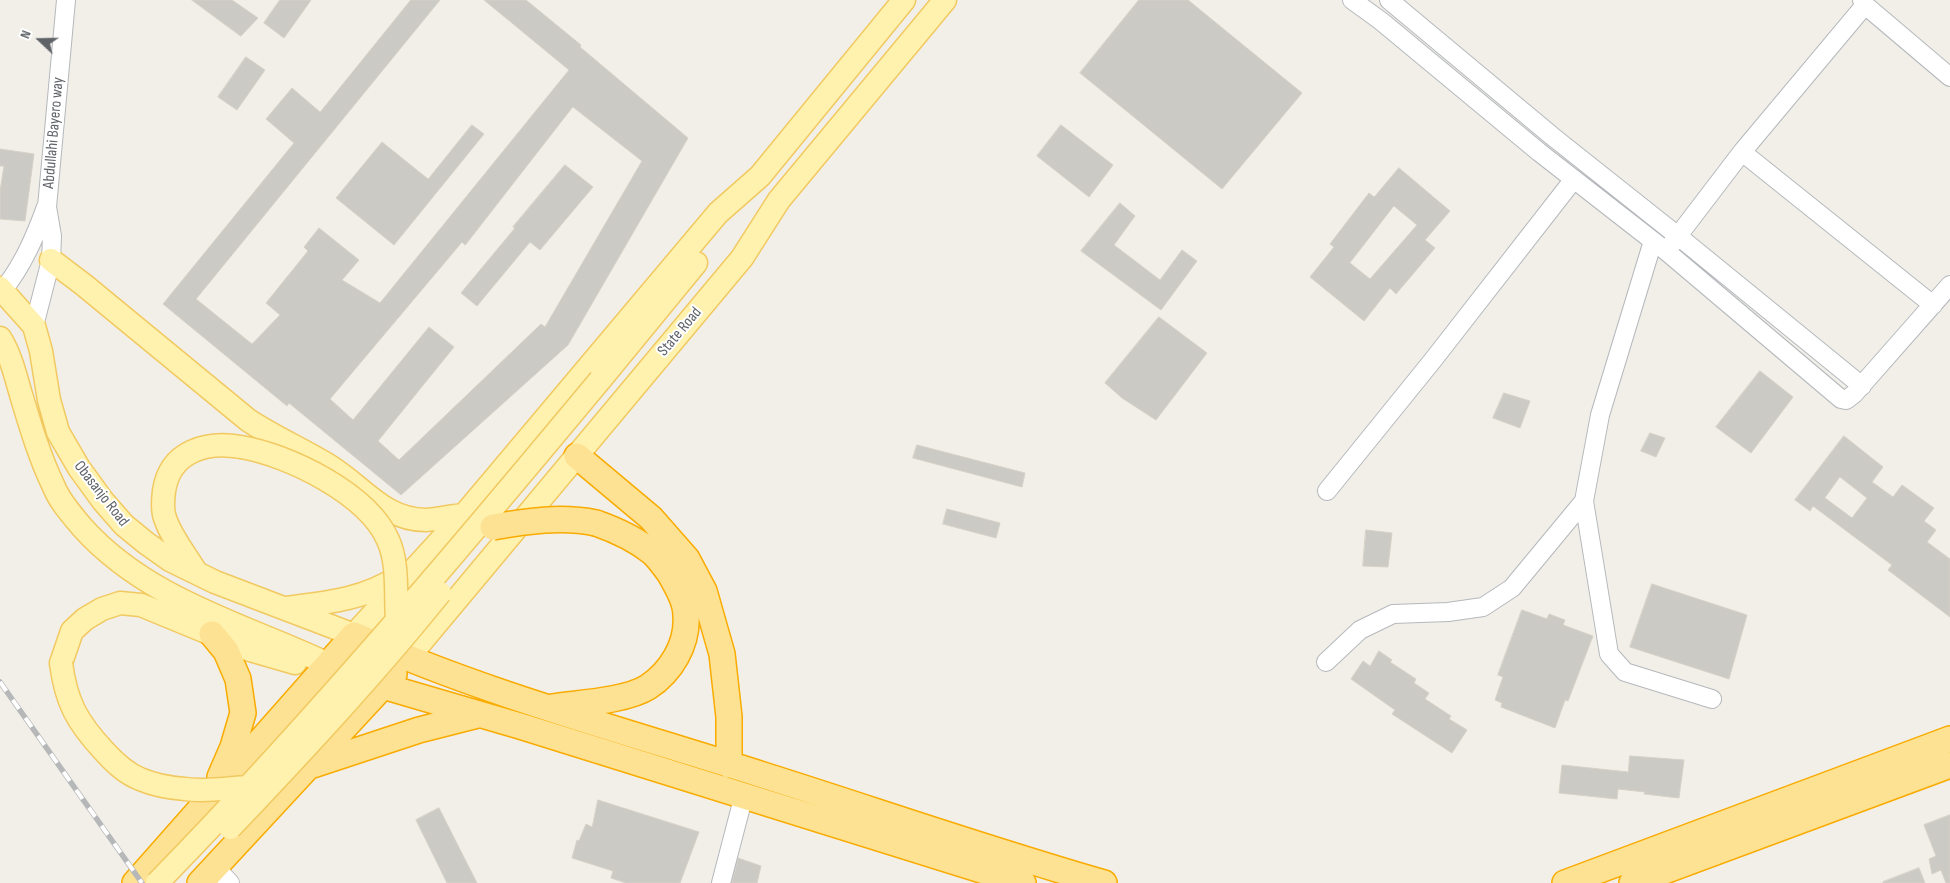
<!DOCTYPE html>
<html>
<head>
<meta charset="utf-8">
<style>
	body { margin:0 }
	#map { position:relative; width:1950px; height:883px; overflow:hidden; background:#f1efe8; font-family:"Sofia Sans Condensed",sans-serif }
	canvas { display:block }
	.north { position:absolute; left:15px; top:15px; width:50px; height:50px; -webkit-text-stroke:4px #fff; paint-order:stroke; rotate:291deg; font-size:14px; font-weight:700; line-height:20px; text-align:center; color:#5f6368 }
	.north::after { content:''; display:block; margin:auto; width:18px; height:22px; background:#5f6368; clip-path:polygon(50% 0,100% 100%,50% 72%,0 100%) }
</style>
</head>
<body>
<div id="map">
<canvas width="1950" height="883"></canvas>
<div class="north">N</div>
</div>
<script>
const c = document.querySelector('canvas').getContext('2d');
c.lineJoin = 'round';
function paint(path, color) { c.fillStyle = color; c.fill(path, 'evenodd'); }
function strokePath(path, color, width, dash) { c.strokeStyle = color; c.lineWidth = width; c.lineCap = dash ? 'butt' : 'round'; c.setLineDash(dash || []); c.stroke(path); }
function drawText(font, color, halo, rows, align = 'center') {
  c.font = font + ' "Sofia Sans Condensed",sans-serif'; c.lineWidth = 4; c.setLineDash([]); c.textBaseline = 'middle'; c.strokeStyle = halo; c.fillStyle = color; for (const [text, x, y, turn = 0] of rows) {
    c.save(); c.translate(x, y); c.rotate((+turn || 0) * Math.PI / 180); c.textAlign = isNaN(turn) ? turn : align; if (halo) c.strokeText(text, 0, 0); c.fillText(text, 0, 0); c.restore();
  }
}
const building = new Path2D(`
	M192,0H232L258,18L241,36Z
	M280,0H311L284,38L264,23Z
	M411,0H440L196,299L252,344L280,315L266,303L308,251L304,247L319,228L359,260L342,280L380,303L569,70L484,0H526L581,45L580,47L688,138L568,345L401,495L289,403L287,406L163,304L294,143L266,119L292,88L320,112ZM573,107L642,161L545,327L541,324L399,460L378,441L454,347L429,327L353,420L330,399L462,242L465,245Z
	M1139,0H1188L1302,93L1222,189L1080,73Z
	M246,57L265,70L237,110L218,97Z
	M472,125L484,134L394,245L336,198L382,142L428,179Z
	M1061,125L1113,165L1089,197L1037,156Z
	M0,149L34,154L25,221L0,219V191L4,166H0Z
	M565,165L593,187L540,250L530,242L477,306L461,293L515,228L513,227Z
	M1399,168L1450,211L1425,240L1435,248L1396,294L1390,288L1364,321L1310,277L1334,247L1330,244L1369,193L1374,197ZM1394,206L1417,225L1370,279L1350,263Z
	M1120,203L1135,216L1114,245L1160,280L1182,250L1197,261L1161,310L1081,251Z
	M1159,317L1207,353L1156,420L1122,398L1105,383Z
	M1760,371L1793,397L1751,453L1716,427Z
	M1504,393L1530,401L1520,428L1493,418Z
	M1650,433L1665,438L1656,457L1641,451Z
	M1844,436L1883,467L1872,482L1893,497L1902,485L1934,508L1924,521L1936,530L1927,542L1950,559V617L1888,570L1892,565L1813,506L1810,511L1795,500ZM1840,477L1867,498L1852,518L1825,498Z
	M917,445L1025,473L1022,487L913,458Z
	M947,509L1000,523L996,538L943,524Z
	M1366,530L1392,533L1388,567L1363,566Z
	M1652,584L1747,615L1729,679L1630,647Z
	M1522,610L1547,619L1549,614L1565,620L1563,625L1593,636L1568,701L1565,700L1555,728L1501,707L1502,703L1495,700L1503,677L1498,675Z
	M1379,651L1392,660L1390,662L1416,679L1414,683L1429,693L1425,699L1451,716L1449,719L1467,730L1452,753L1392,714L1395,710L1351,679L1363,661L1370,666Z
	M1630,756L1684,760L1679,798L1644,794L1645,792L1618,789L1617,799L1559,793L1562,765L1628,772Z
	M598,800L699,832L680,883H626L611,878L613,871L572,858L577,840L579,841L586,824L592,827Z
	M439,808L477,883H447L416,820Z
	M1950,815V883H1946L1941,870L1932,874L1929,859L1936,856L1924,825Z
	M738,858L761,866L757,883H732Z
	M1919,868L1925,883H1883V882Z`);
const minor = new Path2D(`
	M1352,0L1381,21L1539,152L1666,251L1841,399L1846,400L1854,394L1950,285
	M1389,0L1552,136L1678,236L1862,386
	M1862,0L1865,5L1950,77
	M1742,152L1933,305
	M1653,241L1600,415L1584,501L1609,654L1625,672L1712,699
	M1671,245L1742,152L1865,5
	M3,290C23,265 35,237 46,207
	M34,326L51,260L52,236L47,207L66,0
	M1327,491L1433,360L1574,179
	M1326,662L1360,630L1393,614L1448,612L1483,607L1512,588L1584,501
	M216,868L230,883
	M721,883L744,795`);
const major = new Path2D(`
	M51,260L84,285L248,420C275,438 304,450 331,467C363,487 384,520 426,520C439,519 452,516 464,515
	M0,288L34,326L41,351L49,400L58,432L79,468L103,501L124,525L146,543L170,560L215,582L354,635L464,515L718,213L760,176L904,0
	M0,338C11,355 16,378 22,398C31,428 40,458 54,487C60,502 72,515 82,527C147,600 243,624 328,664
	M600,380L696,263
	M196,572C186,555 171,537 165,518C162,510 163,499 164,491C170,451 206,441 241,447
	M285,608C325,603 363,600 398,577
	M407,659L742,258L779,200L945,0
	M61,663L72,631L85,619L102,609L120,603L141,605L250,650L295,663`);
const highway = new Path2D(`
	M577,456L651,518L687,559L704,591L722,654L729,717V765
	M212,634L226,651L238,679L243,713L233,747L220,777
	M346,672L383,686L520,726L1023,883
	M552,707C578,703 626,701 648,687C671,672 688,644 686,616C686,601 677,587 670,574C665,567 659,559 653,553C637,540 616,530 596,523
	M313,765L419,730L478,715
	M135,883L354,635C485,694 626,731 763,775C877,811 989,850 1104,883
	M200,883L394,674
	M1565,883L1950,739
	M1632,883L1950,765`);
const rail = new Path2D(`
	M0,682L142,883`);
const majorBridge = new Path2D(`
	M241,447C289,455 368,494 388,540C399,564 395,595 397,620
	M61,663C66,702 77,722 104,751C114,762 125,773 140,779C154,785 170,788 185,789C205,792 227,788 247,787
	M230,828C302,752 374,675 440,593
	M157,883C313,723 457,552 600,380`);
const highwayBridge = new Path2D(`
	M493,527C527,521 562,516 596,523`);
const streetNames = [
	["Abdullahi Bayero way",54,133,-85],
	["State Road",680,332,-50],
	["Obasanjo Road",101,494,52]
];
paint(building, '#cccac5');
strokePath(building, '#d6d1c6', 1);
strokePath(minor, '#b5b8bc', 20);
strokePath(major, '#f2c960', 25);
strokePath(highway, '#f9ab00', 28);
strokePath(minor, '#fff', 18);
strokePath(major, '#fff2af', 22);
strokePath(highway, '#fde293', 25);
strokePath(rail, '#b6b7b8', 5.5);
strokePath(rail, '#fff', 4, [11]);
strokePath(majorBridge, '#f2c960', 25, []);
strokePath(highwayBridge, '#f9ab00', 28, []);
strokePath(majorBridge, '#fff2af', 22);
strokePath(highwayBridge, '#fde293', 25);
drawText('16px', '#5f6368', '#fff', streetNames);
</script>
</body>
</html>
